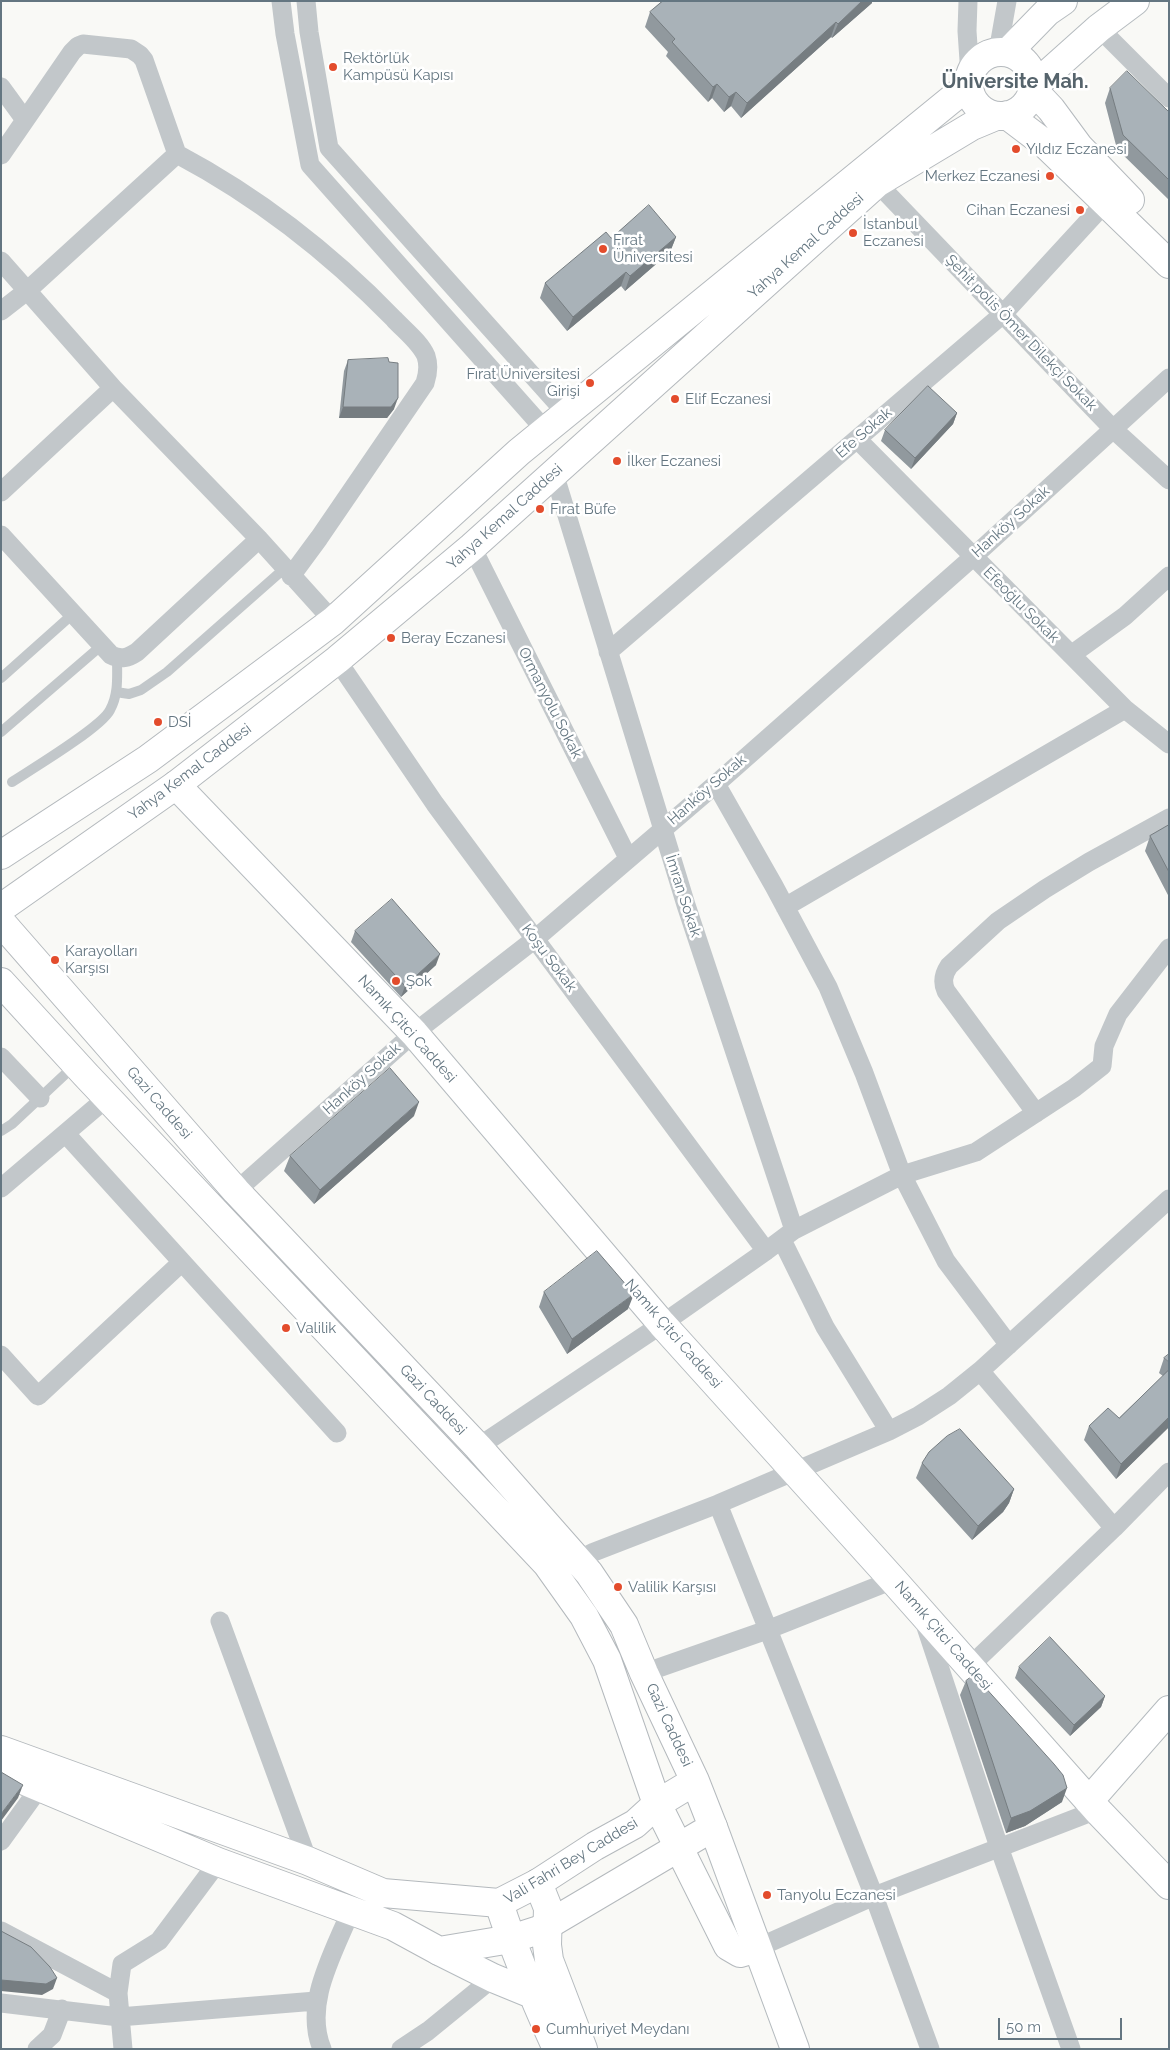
<!DOCTYPE html>
<html>
<head>
<meta charset="utf-8">
<style>
	body { margin:0 }
	#map { position:relative; width:1170px; height:2050px; overflow:hidden; background:#f9f9f6; font-family:Raleway,sans-serif }
	canvas { display:block }
	.frame { position:absolute; inset:0; border:2px solid #647681; pointer-events:none }
	.scale { position:absolute; left:998px; top:2018px; width:124px; height:22px; box-sizing:border-box; border:2px solid #647681; border-top:0; padding-left:6px; font-size:15px; line-height:18px; white-space:nowrap; color:#647681; -webkit-text-stroke:4px #fff; paint-order:stroke }
</style>
</head>
<body>
<div id="map">
<canvas width="1170" height="2050"></canvas>
<div class="frame"></div>
<div class="scale">50 m</div>
</div>
<script>
const c = document.querySelector('canvas').getContext('2d');
c.lineJoin = 'round';
function strokePath(path, color, width, dash) { c.strokeStyle = color; c.lineWidth = width; c.lineCap = dash ? 'butt' : 'round'; c.setLineDash(dash || []); c.stroke(path); }
function paint(path, color) { c.fillStyle = color; c.fill(path, 'evenodd'); }
function drawText(font, color, halo, rows, align = 'center') {
  c.font = font + ' Raleway,sans-serif'; c.lineWidth = 5; c.setLineDash([]); c.textBaseline = 'middle'; c.strokeStyle = halo; c.fillStyle = color; for (const [text, x, y, turn = 0] of rows) {
    c.save(); c.translate(x, y); c.rotate((+turn || 0) * Math.PI / 180); c.textAlign = isNaN(turn) ? turn : align; if (halo) c.strokeText(text, 0, 0); c.fillText(text, 0, 0); c.restore();
  }
}
const lane = new Path2D(`
	M1,678L74,613
	M116,692L129,694L141,690L167,672L285,568
	M1,732L102,645
	M12,782C32,769 102,727 110,710C119,694 117,675 117,658
	M1,1131L12,1124L75,1065`);
const street = new Path2D(`
	M281,1L285,34L310,165L546,431
	M306,1L309,32L329,148L566,413
	M968,1L967,31L970,75
	M1099,28L1169,98
	M998,52L1007,1
	M1,87L25,120
	M1,155L72,52L78,46L83,44L131,49L140,55L144,60L177,154C258,197 330,253 394,319C404,330 420,342 426,356C429,365 428,374 425,383L319,538L291,576
	M877,183L1113,429L1169,480
	M1,261L113,388L259,539L333,621
	M1,311L28,290L177,154
	M857,439L1125,709L1169,744
	M554,473L686,905L794,1230
	M1,492L113,388
	M1,535L111,655C121,660 128,658 137,652L259,539
	M472,547L628,858
	M608,652L1003,314L1106,202
	M1071,655L1125,616L1169,576
	M337,660L435,804L766,1251
	M716,784L774,886L828,987L864,1073L902,1175L946,1261L1009,1345
	M785,907L1125,709
	M1,1057L40,1098
	M1036,1113L946,991C942,982 943,975 949,966L998,921L1045,889L1089,862L1169,818
	M66,1134L337,1433
	M1,1188L108,1097
	M236,1191L414,1033L535,939L716,784L973,557L1169,378
	M782,1240L825,1327L889,1431
	M1,1355L38,1396L182,1262
	M980,1371L1114,1528
	M478,1447L662,1324L766,1251L794,1230L902,1175L976,1152L1074,1088L1102,1066L1104,1046L1118,1014L1169,948
	M718,1504L874,1896L930,2049
	M578,1560L594,1552L718,1504L889,1431L918,1416L949,1396L980,1371L1169,1199
	M220,1621L308,1861
	M924,1621L999,1847L1071,2049
	M969,1667L1114,1528L1169,1472
	M644,1673L767,1630L893,1580
	M1,1841L40,1787
	M1,1931L118,1993
	M757,1948L874,1896L1097,1810
	M1,2003L119,2017L316,2001
	M37,2049L52,2035L62,2009
	M123,2049L118,1993L122,1964L159,1941L218,1862
	M322,2049C303,2003 334,1953 351,1910
	M401,2049L428,2031L493,1978`);
const secondary = new Path2D(`
	M1008,52L1047,12L1063,1
	M1033,87L1099,28L1135,1
	M176,785L414,1033L662,1324L893,1580L1097,1810L1169,1885
	M1089,1801L1169,1710
	M713,1827L795,2049
	M538,1883L548,1908L547,1945L549,1960L583,2049
	M499,1903C515,1953 535,2001 557,2049
	M439,1951L493,1978L532,1994`);
const primary = new Path2D(`
	M969 84a32 32 0 1 1 64 0a32 32 0 1 1-64 0Z
	M1033,90L1051,109L1079,147L1130,200
	M1007,115L1044,143L1169,264
	M1,855L148,759L333,621L519,452L969,85
	M1,908L176,785L337,660L472,547L877,183L972,126L996,116
	M1,922L236,1191L478,1447L589,1573L624,1625L644,1673L695,1781L713,1827L539,1930L511,1939L439,1951L393,1926L218,1862L1,1771
	M1,982L85,1074L547,1564L584,1616L607,1660L657,1804L728,1946L740,1953L757,1948
	M1,1750L308,1861L383,1893L499,1903L538,1883L595,1846L635,1824L657,1804L695,1781`);
const wall = new Path2D(`
	M662,1H872V3L832,38L831,37L741,118L731,106L724,112L712,98L708,102L666,56L668,52L645,27L650,12Z
	M1110,88L1169,112V200L1117,149L1105,103Z
	M676,237L670,252L625,291L621,286L567,331L540,298L545,283L611,238Z
	M348,360L394,409L387,418H339L344,371Z
	M957,413L953,424L911,469L881,441L885,430Z
	M1169,825V897L1145,851L1150,836Z
	M355,931L436,965L401,997L351,942Z
	M414,1116L314,1204L284,1171L290,1156Z
	M544,1292L628,1309L567,1354L539,1307Z
	M1164,1358L1169,1362V1427L1116,1479L1084,1440L1089,1426L1119,1418L1163,1376L1159,1373Z
	M922,1463L1014,1489L1009,1503L1003,1512L972,1540L916,1478Z
	M1019,1667L1105,1696L1101,1707L1070,1736L1015,1678Z
	M966,1681L1062,1802L1025,1826L1006,1833L960,1695Z`);
const shadedWall = new Path2D(`
	M862,1H872V3L832,38L838,24Z
	M836,22L831,37L741,118L747,103Z
	M717,84L712,98L708,102L713,87Z
	M736,92L731,106L724,112L729,97Z
	M676,237L670,252L625,291L630,276Z
	M626,272L621,286L567,331L573,317Z
	M398,398L394,409L387,418H339L343,407Z
	M957,413L953,424L911,469L915,458Z
	M440,954L436,965L401,997L405,986Z
	M419,1102L414,1116L314,1204L320,1190Z
	M634,1294L628,1309L567,1354L572,1339Z
	M1169,1417V1427L1116,1479L1121,1464Z
	M1014,1489L1009,1503L1003,1512L972,1540L978,1526Z
	M1105,1696L1101,1707L1070,1736L1074,1725Z
	M23,1785L18,1798L1,1821V1814Z
	M1067,1788L1062,1802L1025,1826L1006,1833L1011,1818Z
	M57,1978L53,1989L42,1995L1,1991V1980Z`);
const building = new Path2D(`
	M663,1H862L838,24L836,22L747,103L736,92L729,97L717,84L713,87L672,42L675,39L650,12Z
	M1127,71L1169,112V180L1123,135L1110,88Z
	M649,205L676,237L630,276L626,272L573,317L545,283L606,232L611,238Z
	M388,358L389,362L398,363V398L391,407H343L348,360Z
	M928,386L957,413L915,458L885,430Z
	M1169,825V872L1150,836Z
	M392,899L440,954L405,986L355,931Z
	M390,1068L419,1102L320,1190L290,1156Z
	M597,1251L634,1294L572,1339L544,1292Z
	M1169,1354V1362L1164,1358Z
	M1169,1370V1417L1121,1464L1089,1426L1108,1408L1119,1418Z
	M960,1429L1014,1489L1008,1497L978,1526L922,1463L929,1452L947,1436Z
	M1050,1637L1105,1696L1074,1725L1019,1667Z
	M974,1675L1054,1764L1063,1775L1067,1788L1030,1811L1011,1818L966,1681Z
	M1,1772L23,1785L1,1814Z
	M1,1931L31,1947L50,1967L57,1978L46,1984L1,1980Z`);
const markers = [
	[333,67,5,"#e34c2c"],
	[1016,149,5,"#e34c2c"],
	[1050,176,5,"#e34c2c"],
	[1080,210,5,"#e34c2c"],
	[853,233,5,"#e34c2c"],
	[603,249,5,"#e34c2c"],
	[590,383,5,"#e34c2c"],
	[675,399,5,"#e34c2c"],
	[617,461,5,"#e34c2c"],
	[540,509,5,"#e34c2c"],
	[391,638,5,"#e34c2c"],
	[158,722,5,"#e34c2c"],
	[55,960,5,"#e34c2c"],
	[396,981,5,"#e34c2c"],
	[286,1328,5,"#e34c2c"],
	[618,1587,5,"#e34c2c"],
	[767,1895,5,"#e34c2c"],
	[536,2029,5,"#e34c2c"]
];
const poiNames = [
	["Rektörlük",343,58],
	["Kampüsü Kapısı",343,75],
	["Yıldız Eczanesi",1026,149],
	["Merkez Eczanesi",1040,176,"right"],
	["Cihan Eczanesi",1070,210,"right"],
	["İstanbul",863,224],
	["Eczanesi",863,241],
	["Fırat",613,240],
	["Üniversitesi",613,257],
	["Fırat Üniversitesi",580,374,"right"],
	["Girişi",580,391,"right"],
	["Elif Eczanesi",685,399],
	["İlker Eczanesi",627,461],
	["Fırat Büfe",550,509],
	["Beray Eczanesi",401,638],
	["DSİ",168,722],
	["Karayolları",65,951],
	["Karşısı",65,968],
	["Şok",406,981],
	["Valilik",296,1328],
	["Valilik Karşısı",628,1587],
	["Tanyolu Eczanesi",777,1895],
	["Cumhuriyet Meydanı",546,2029]
];
const streetNames = [
	["Yahya Kemal Caddesi",806,246,-42],
	["Şehit polis Ömer Dilekçi Sokak",1021,333,46],
	["Efe Sokak",864,433,-41],
	["Yahya Kemal Caddesi",505,517,-42],
	["Hanköy Sokak",1011,522,-42],
	["Efeoğlu Sokak",1021,605,45],
	["Ormanyolu Sokak",550,703,63],
	["Yahya Kemal Caddesi",190,772,-37],
	["Hanköy Sokak",707,790,-41],
	["İmran Sokak",683,896,72],
	["Koşu Sokak",549,958,53],
	["Namık Çitci Caddesi",407,1029,48],
	["Hanköy Sokak",362,1079,-42],
	["Gazi Caddesi",159,1103,49],
	["Namık Çitci Caddesi",673,1334,49],
	["Gazi Caddesi",433,1400,47],
	["Namık Çitci Caddesi",943,1636,49],
	["Gazi Caddesi",669,1725,65],
	["Vali Fahri Bey Caddesi",571,1861,-31]
];
const districtNames = [
	["Üniversite Mah.",1015,82]
];
strokePath(secondary, '#b5bbbf', 30);
strokePath(primary, '#b4b9bd', 30);
strokePath(lane, '#c2c7ca', 10);
strokePath(street, '#c2c7ca', 19);
strokePath(secondary, '#fff', 28);
strokePath(primary, '#fff', 28);
paint(wall, '#91999e');
paint(shadedWall, '#767d81');
paint(building, '#a9b2b8');
strokePath(building, '#767d81', 1);
for (const [x, y, r, color] of markers) { const dot = new Path2D(); dot.arc(x, y, r, 0, 2 * Math.PI); c.fillStyle = color; c.fill(dot); strokePath(dot, '#fff', 2); }
drawText('15px', '#647681', '#fff', poiNames, 'left');
drawText('15px', '#647681', '#fff', streetNames);
drawText('bold 20px', '#56646c', '#fff', districtNames);
</script>
</body>
</html>
